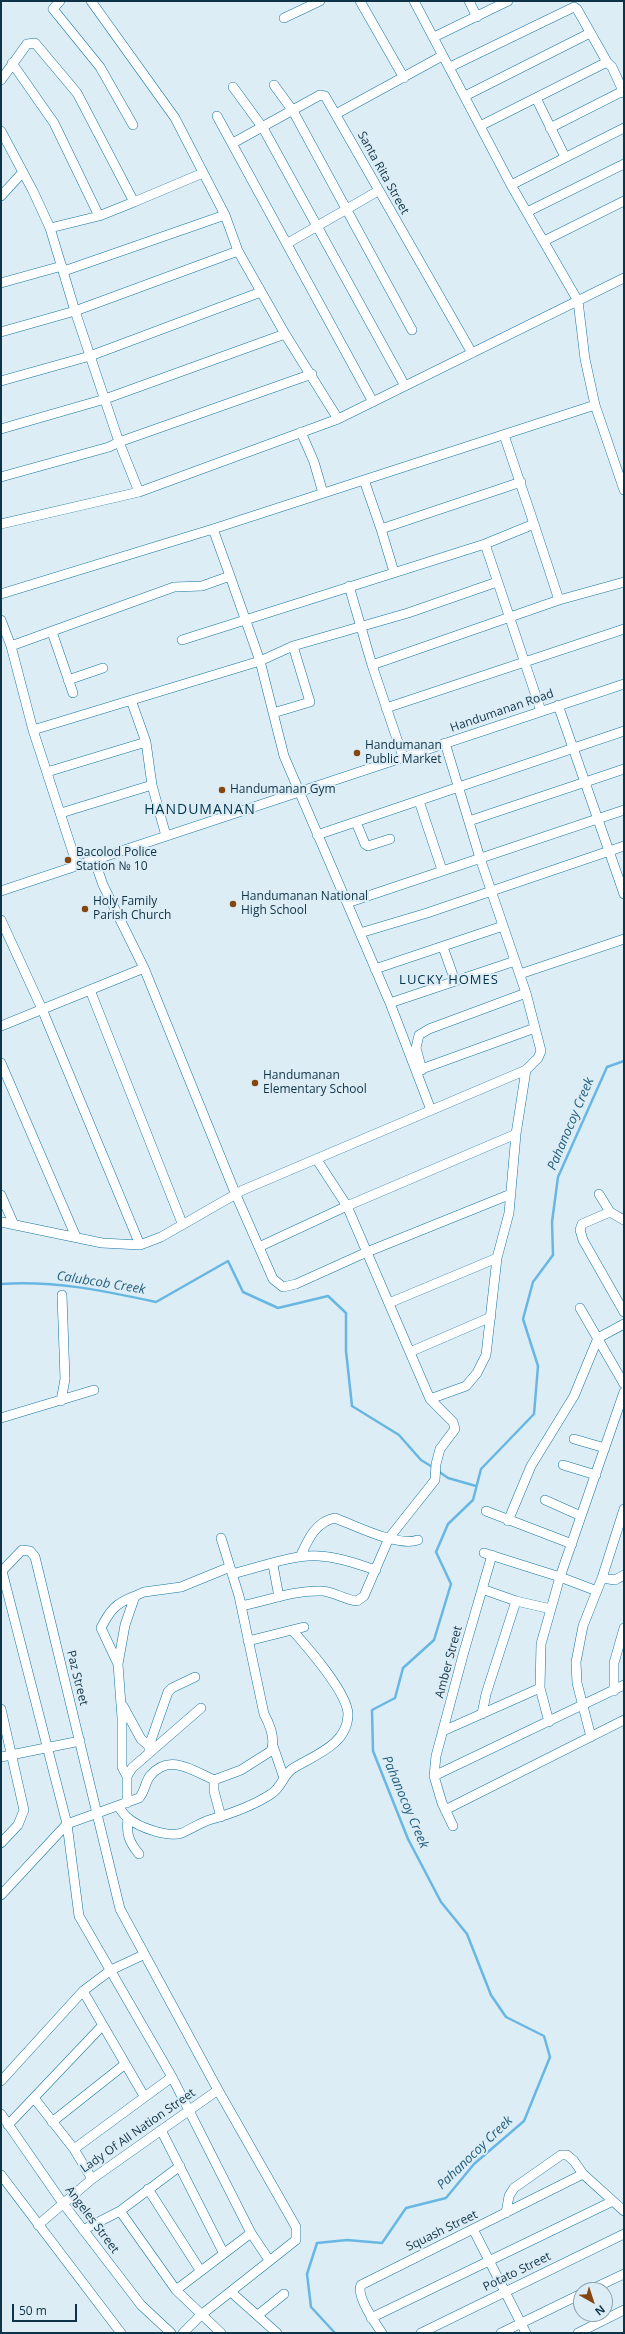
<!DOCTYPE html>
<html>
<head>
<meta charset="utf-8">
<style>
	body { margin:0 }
	#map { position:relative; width:625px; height:2334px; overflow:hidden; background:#ddedf6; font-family:"Open Sans",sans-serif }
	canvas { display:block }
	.frame { position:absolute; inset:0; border:2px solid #0e3346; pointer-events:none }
	.north { position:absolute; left:573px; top:2282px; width:40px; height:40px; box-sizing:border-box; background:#ddedf6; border:1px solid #8aa3b0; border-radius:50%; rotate:141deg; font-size:11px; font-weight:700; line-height:16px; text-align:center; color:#0e3346 }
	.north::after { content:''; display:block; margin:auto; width:14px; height:18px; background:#86460f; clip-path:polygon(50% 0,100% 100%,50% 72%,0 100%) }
	.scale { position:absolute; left:12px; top:2304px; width:65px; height:18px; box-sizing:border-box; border:2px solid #0e3346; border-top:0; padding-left:5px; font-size:12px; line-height:14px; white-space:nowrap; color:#0e3346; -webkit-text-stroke:3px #ddedf6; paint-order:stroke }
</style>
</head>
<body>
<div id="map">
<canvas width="625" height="2334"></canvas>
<div class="frame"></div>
<div class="north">N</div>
<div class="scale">50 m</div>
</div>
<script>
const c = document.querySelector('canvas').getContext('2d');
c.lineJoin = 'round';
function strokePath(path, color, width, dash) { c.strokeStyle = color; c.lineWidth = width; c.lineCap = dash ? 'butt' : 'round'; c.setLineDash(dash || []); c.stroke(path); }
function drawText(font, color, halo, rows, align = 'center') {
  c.font = font + ' "Open Sans",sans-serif'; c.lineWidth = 4; c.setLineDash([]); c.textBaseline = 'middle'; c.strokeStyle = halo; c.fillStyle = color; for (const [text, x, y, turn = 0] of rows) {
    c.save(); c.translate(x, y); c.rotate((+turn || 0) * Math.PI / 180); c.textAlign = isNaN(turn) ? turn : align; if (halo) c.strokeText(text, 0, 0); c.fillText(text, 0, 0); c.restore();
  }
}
const stream = new Path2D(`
	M1,1284C53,1280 105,1291 156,1302L228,1261L243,1292L278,1308L328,1296L346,1313V1351L352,1406L399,1435L421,1460L434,1468
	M438,1471L448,1478L476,1486
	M335,2333L311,2307L307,2274L317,2243L347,2240L382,2243L406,2208L446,2198L474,2164L524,2121L550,2057L544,2036L506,2017L491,1995L467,1934L441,1902L408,1839L373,1751L372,1710L395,1698L403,1668L434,1640L451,1584L436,1552L448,1524L473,1500L481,1469L534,1414L538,1366L523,1319L533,1282L553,1255L552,1222L558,1177L607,1067L624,1061`);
const minor = new Path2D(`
	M60,1L53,9L100,67L133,125
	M91,1L175,118L225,215L238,251L285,334L338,419
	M360,1L404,78
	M414,1L511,185L578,301L585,359L595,405L624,490
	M469,1L477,17
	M284,18L320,1
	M434,37L508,1
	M12,63L54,123L99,216
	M450,67L574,7L577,9L607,62
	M1,80L27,44L35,43L77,93L134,202L99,216L50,228
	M274,85L293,111L412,330
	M233,87L263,128L405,386
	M465,96L590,33
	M536,98L565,157
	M336,114L442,56
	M217,116L373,402
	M480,126L607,62L612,67L624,93
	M550,128L623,91
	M1,131L33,191L50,228L75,311L119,442L139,492
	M233,143L320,95L325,96L472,353
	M511,185L624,128
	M1,196L23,172
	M134,202L203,173
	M527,212L624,164
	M544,241L624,201
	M288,243L378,191
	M64,271L225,215
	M1,283L62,266
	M1,332L75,311L238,251
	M1,381L90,356L261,292
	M1,429L105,399L285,334
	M301,432L314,462L323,493
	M1,477L109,447L119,442L312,374
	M364,480L381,529L521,482
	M1,524L139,492L338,419L624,278
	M534,524L559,600
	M213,529L230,576
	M381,529L394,572
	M485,544L541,711
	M349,586L372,665L403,757
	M1,594L213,529L595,405
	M1,620L11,646L33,730L77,865
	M52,632L73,693
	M182,640L485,544L534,524L504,435
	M11,646L174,587L202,586L230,576L260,661L284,756L390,1003L431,1110
	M372,665L559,600L624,582
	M68,680L103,668
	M131,700L146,742L152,785L166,836
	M558,705L624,894
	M386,708L624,629
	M273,713L310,702L293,646
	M33,730L260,661L293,646L408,613L497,582
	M47,772L146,742
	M419,801L442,870
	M61,813L152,785
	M469,821L624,769
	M356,822L365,844L368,846L390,839
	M317,835L624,731
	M94,859L103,885L144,968L236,1195L273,1279L283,1287L296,1284L367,1252L511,1194
	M1,891L624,684
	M347,903L624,810
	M1,920L42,1009L140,1245
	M360,933L427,913L624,846
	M443,947L455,981
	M375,969L503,926
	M520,974L624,939
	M90,990L182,1223
	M390,1003L515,961
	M1,1026L144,968
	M1,1063L76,1237
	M422,1070L416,1048L419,1035L429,1029L526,993
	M416,1071L535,1028
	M317,1160L347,1206L430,1399L466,1386L477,1373L486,1355L497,1258L509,1213L516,1134L526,1070
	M599,1194L610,1212L624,1220
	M1,1195L14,1225
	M610,1212L582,1224L580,1230L583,1240L624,1312
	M1,1222L102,1243L140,1245L161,1237L243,1190L526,1070L538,1058L541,1051L526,993L480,858L445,743
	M261,1246L347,1206L516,1134
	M389,1303L497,1258
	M580,1308L624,1384
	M410,1352L491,1317
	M61,1401L65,1379L62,1295
	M1,1418L94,1390
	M574,1439L605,1448
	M563,1465L596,1475
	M545,1500L581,1516
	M486,1511L572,1544
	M508,1521L531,1466L574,1396L598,1338L624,1324
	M484,1553L560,1577L597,1591
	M300,1557C308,1540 315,1522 335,1518C356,1526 397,1547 418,1540
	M273,1565L279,1597
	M2,1571L67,1824L79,1916L172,2077L251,2233L269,2260
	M1,1572L22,1550L30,1551L35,1557L120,1909L218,2090L296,2227V2240L201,2315L183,2333
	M232,1574C258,1568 293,1554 319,1556C339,1557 357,1564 376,1570
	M602,1578L615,1580L624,1575
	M482,1589L516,1601L551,1609
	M241,1606C267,1601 294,1590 321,1591C333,1591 345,1600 357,1601L364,1596L389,1538L435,1480L436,1464L440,1449L455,1429L453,1422L430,1399
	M248,1641L304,1627
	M118,1664L101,1628C110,1610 116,1603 135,1596
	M614,1691V1663L624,1628
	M123,1706L141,1739L149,1746
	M1,1709L24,1810L18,1825L1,1843
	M482,1714L486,1694L516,1601
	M549,1722L540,1688L541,1644L560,1577L624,1392
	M443,1731L540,1688
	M591,1737L577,1683L576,1662L583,1626L602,1578L624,1509
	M273,1746L284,1778
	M149,1753V1746L168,1692L172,1688L195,1677
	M1,1757L80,1741
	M127,1776L122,1767V1718L118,1664L125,1625L135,1596L144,1592L181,1587L230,1567
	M434,1776L624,1685
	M214,1780V1791L221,1817
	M127,1803V1776L132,1768L201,1708
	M118,1806C121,1810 124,1815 128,1818C138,1827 168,1838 182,1833C191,1829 200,1823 209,1820C230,1814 253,1806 271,1794C281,1788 283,1776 292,1769C314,1755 348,1745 348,1714C347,1692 308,1648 293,1631
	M445,1810L624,1720
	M128,1818C126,1834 129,1842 139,1854
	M453,1826L442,1803L434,1776L436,1756L463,1655L492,1555
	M1,1895L67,1824L139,1798C145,1792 145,1782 150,1776C169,1753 192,1770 214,1780L241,1770L271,1751C276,1739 270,1725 264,1714L239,1596L221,1538
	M83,1991L144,2096
	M1,2081L83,1991L111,1970L143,1955
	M34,2098L74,2149L92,2179
	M1,2114L62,2202L141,2305L171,2333
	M52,2122L124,2065
	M8,2125L102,2026
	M161,2130L223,2252
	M74,2149L172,2077
	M1,2175L121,2333
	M148,2189L200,2270
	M120,2211L176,2290L221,2333
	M506,2213L509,2196L514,2188L561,2155H567L574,2161L583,2174L624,2211
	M38,2225L92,2179L218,2090
	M473,2229L526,2333
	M83,2230L120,2211L180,2166
	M176,2290L251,2233
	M590,2290L624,2274
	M231,2292L277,2333
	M258,2315L284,2294
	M371,2318L613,2201
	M382,2333C375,2323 356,2296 361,2285L583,2174
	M421,2333L624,2234
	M501,2333L581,2294
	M578,2333L624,2310`);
const markers = [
	[357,753,4,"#86460f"],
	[222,790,4,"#86460f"],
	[68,860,4,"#86460f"],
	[233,904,4,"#86460f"],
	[85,909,4,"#86460f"],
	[255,1083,4,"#86460f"]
];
const streetNames = [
	["Santa Rita Street",383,173,61],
	["Handumanan Road",502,711,-19],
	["Amber Street",449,1662,-75],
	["Paz Street",77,1678,76],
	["Lady Of All Nation Street",138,2131,-35],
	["Angeles Street",92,2220,53],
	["Squash Street",442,2231,-26],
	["Potato Street",517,2272,-26]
];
const poiNames = [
	["Handumanan",365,746],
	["Public Market",365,760],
	["Handumanan Gym",230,790],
	["Bacolod Police",76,853],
	["Station № 10",76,867],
	["Handumanan National",241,897],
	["High School",241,911],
	["Holy Family",93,902],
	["Parish Church",93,916],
	["Handumanan",263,1076],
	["Elementary School",263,1090]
];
const neighbourhoodNames = [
	["LUCKY HOMES",449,980]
];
const waterNames = [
	["Pahanocoy Creek",571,1124,-67],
	["Calubcob Creek",101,1283,9],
	["Pahanocoy Creek",405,1802,67],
	["Pahanocoy Creek",475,2153,-44]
];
const quarterNames = [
	["HANDUMANAN",200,810]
];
strokePath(stream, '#68b7e3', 2.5);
strokePath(minor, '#1475a1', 10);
strokePath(minor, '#fff', 9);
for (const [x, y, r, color] of markers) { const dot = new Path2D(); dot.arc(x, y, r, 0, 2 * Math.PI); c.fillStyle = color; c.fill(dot); strokePath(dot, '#ddedf6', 1.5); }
drawText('12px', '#0e3346', '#ddedf6', streetNames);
drawText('12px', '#0e3346', '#ddedf6', poiNames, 'left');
c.letterSpacing = '1px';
drawText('13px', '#00334a', '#ddedf6', neighbourhoodNames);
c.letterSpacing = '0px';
drawText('italic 13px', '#225e7c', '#ddedf6', waterNames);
c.letterSpacing = '1px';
drawText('14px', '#00334a', '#ddedf6', quarterNames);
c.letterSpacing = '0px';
</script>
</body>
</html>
